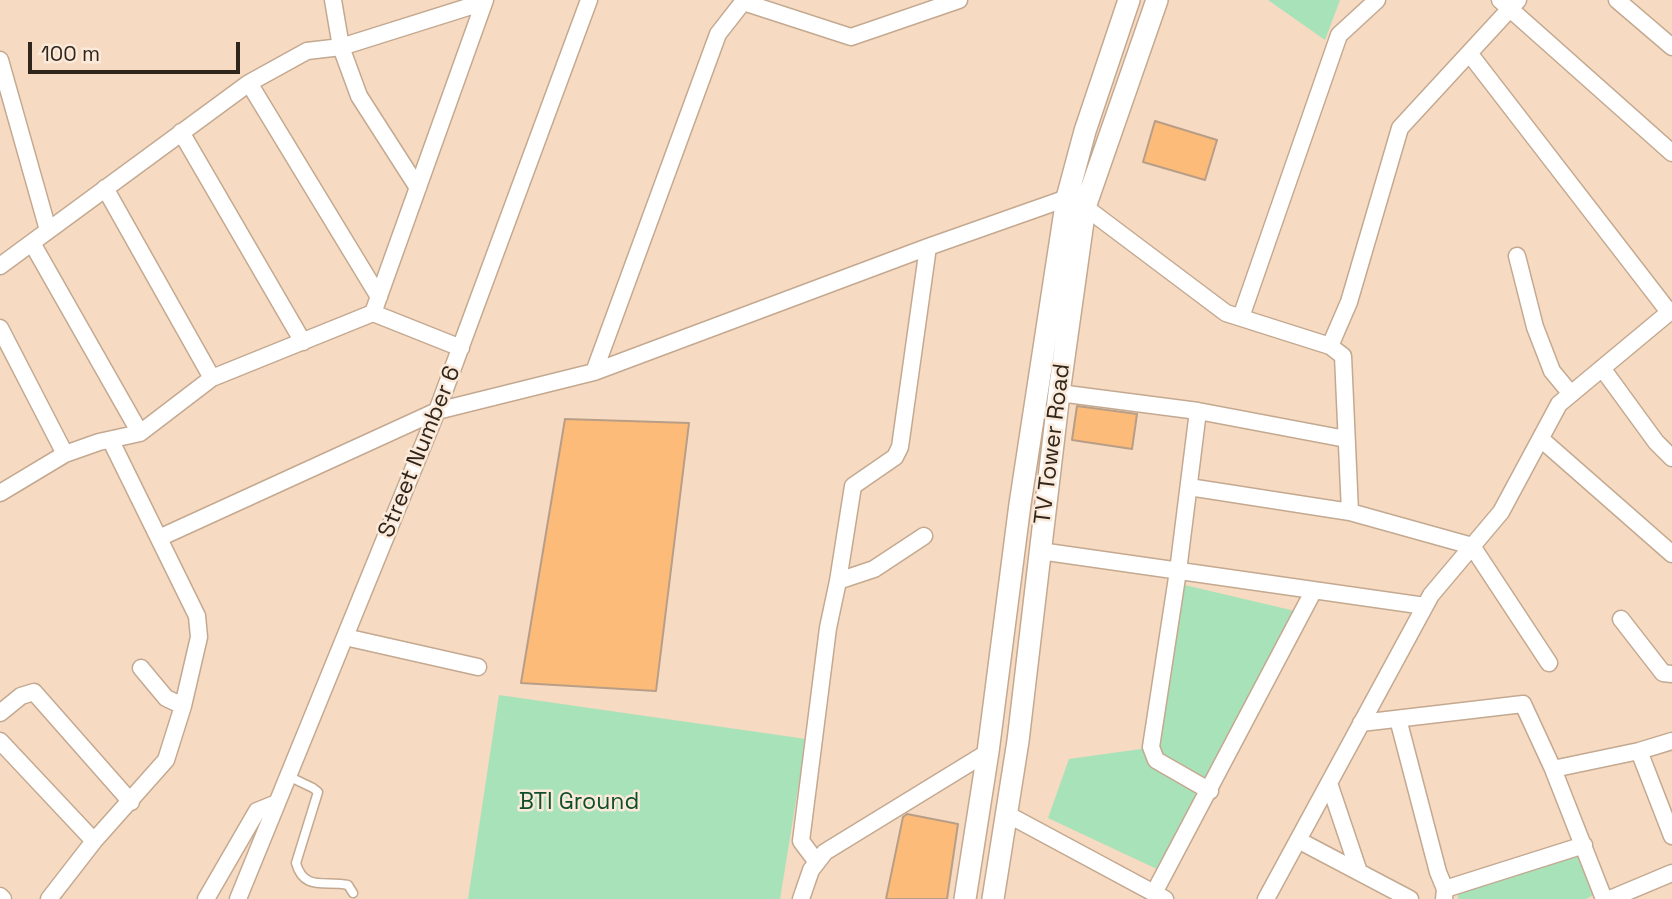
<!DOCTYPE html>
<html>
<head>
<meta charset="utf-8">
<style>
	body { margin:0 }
	#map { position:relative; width:1672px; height:899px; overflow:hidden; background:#f6dac1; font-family:"Space Grotesk",sans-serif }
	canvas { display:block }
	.scale { position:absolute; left:28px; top:42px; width:212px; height:32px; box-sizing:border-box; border:4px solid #2f251b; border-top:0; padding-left:9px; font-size:21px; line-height:24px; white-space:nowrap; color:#2f251b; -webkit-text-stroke:5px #fbeada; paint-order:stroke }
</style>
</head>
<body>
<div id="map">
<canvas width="1672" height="899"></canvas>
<div class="scale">100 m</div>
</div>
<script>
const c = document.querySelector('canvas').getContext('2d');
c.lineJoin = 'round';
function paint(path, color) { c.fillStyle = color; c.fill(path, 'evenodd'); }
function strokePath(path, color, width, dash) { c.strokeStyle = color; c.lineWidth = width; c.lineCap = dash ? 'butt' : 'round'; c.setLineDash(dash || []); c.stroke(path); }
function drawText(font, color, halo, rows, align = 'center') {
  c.font = font + ' "Space Grotesk",sans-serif'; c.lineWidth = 5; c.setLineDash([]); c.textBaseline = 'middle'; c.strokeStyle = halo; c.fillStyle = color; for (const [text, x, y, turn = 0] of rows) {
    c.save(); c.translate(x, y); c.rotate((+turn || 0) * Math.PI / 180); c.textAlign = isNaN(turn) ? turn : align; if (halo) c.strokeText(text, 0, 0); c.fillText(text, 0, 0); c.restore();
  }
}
const green = new Path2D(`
	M1268,0H1340L1325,40Z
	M1176,583L1295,611L1159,870L1048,818L1069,759L1141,749Z
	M499,695L806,739L780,899H468Z
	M1579,838L1597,893L1586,899H1458V883Z`);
const building = new Path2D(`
	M1155,121L1217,140L1205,180L1143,162Z
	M1077,406L1137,414L1132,449L1072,440Z
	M565,419L689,423L656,691L521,683Z
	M907,814L958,824L947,899H886L903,817Z`);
const lane = new Path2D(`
	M288,776L313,788L318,792L296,863C304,892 326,880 348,885L353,893`);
const street = new Path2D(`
	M333,0L341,47L359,96L418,188
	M1500,0L1672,153
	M1617,0L1672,47
	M1469,53L1669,312
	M0,60L48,230
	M249,83L379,297
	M181,132L303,342
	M105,188L212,378
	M1085,207L1226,313L1330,346L1349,302L1400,128L1518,0
	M32,243L140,433
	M1517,256L1535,327L1552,371L1571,394
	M0,266L249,83L307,51L341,47L484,2
	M1241,317L1339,35L1377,0
	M0,328L65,454
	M1330,346L1343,356L1350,512
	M461,348L373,313L485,0
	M1602,368L1656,442L1672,458
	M594,372L718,34L743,2L851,37L959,0
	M1059,393L1198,411L1178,571L1151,747L1156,760L1210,791
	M1198,411L1346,439
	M1541,439L1672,554
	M1189,487L1350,512L1472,546L1549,663
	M0,493L65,454L99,442L140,433L212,378L373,313
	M159,538L437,411L594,372L928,247L1067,198
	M1040,551L1425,606
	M838,581L874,569L924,536
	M1621,619L1663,673L1672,674
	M345,637L478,667
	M141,668L166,698L183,706
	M0,713L21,696L34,692L131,802
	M1398,719L1438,872L1445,889L1444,899
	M1361,723L1523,704L1553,769L1639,751L1672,741
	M0,741L94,841
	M1639,751L1672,836
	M1553,769L1604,899
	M1329,783L1359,872
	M1005,813L1165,899
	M1298,840L1410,899
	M816,861L801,841L828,628L838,581L853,486L895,457L900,447L928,247
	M1445,889L1584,845
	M1154,893L1314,590
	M0,896L3,899
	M49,899L94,841L166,760L183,706L199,637L197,616L111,441
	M206,899L257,811L277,803
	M238,899L437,411L589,0
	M801,899L811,870L825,852L988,752
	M1266,899L1431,595L1501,512L1559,404L1672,310
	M1610,899L1672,873`);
const secondary = new Path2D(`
	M965,899L988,752L1020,504L1067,198L1085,131L1129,0
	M993,899L1018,741L1059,393L1085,207L1157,0`);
const streetNames = [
	["TV Tower Road",1053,444,-83],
	["Street Number 6",420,452,-68]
];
const parkNames = [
	["BTI Ground",579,803]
];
paint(green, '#a7e2b9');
paint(building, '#fdbb79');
strokePath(building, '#b89e86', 2);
strokePath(lane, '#c4a991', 11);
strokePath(street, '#c4a991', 19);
strokePath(secondary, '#c4a991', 24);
strokePath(lane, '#fff', 8);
strokePath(street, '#fff', 16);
strokePath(secondary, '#fff', 21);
drawText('23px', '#2f251b', '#fbeada', streetNames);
drawText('23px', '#0f4e2c', '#fbeada', parkNames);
</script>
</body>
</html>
